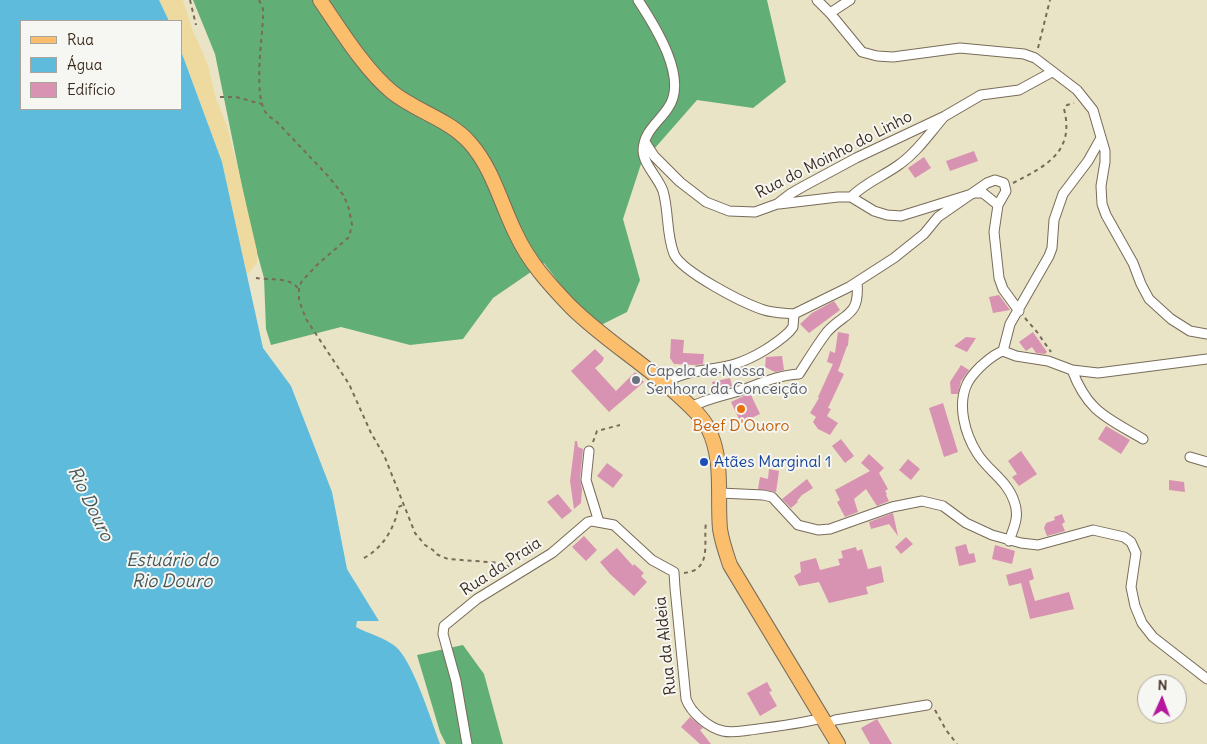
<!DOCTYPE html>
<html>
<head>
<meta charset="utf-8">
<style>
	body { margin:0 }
	#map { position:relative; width:1207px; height:744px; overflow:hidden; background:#eae4c6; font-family:Delius,sans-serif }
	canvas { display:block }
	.legend { position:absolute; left:20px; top:20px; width:162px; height:90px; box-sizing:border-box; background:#f6f6f2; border:1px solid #aba49d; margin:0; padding:6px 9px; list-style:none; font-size:15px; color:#3b2a1e }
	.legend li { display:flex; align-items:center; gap:10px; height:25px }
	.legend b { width:25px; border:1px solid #aba49d }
	.north { position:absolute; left:1137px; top:674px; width:50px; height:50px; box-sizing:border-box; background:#f6f6f2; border:1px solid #aba49d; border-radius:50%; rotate:2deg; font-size:14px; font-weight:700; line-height:20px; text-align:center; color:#3b2a1e }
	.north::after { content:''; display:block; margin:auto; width:18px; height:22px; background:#b5179e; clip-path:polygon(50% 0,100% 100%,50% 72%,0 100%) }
</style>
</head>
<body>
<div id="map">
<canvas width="1207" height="744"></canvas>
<ul class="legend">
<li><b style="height:6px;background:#fabe6d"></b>Rua</li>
<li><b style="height:14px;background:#5ebbdc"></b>Água</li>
<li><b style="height:14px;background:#d793b1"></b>Edifício</li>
</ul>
<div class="north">N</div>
</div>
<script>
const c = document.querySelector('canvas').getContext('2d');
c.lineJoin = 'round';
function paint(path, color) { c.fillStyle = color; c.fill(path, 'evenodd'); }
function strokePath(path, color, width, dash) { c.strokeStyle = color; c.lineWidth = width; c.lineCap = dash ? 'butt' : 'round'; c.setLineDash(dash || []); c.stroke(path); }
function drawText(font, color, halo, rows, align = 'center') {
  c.font = font + ' Delius,sans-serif'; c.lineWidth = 4; c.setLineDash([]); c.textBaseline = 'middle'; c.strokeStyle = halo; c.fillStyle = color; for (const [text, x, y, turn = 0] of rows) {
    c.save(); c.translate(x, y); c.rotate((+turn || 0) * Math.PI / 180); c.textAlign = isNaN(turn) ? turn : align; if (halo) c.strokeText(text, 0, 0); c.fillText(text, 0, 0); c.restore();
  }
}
const forest = new Path2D(`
	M193,0H767L786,82L753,108L697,100L641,164L623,219L640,280L627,312L603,324L595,330L544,263L493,298L463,339L410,345L341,327L271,345L266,329L264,278L251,231L215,54Z
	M463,645L484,674L503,744H446L440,732L417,655Z`);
const sand = new Path2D(`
	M159,0H183L193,31L208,65L215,96L227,126L238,169L257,251V263L247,275L222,162L181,51V21H169Z`);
const water = new Path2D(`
	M0,0H159L169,21H21V109H181V51L222,162L263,348L291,386L332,492L347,569L379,621H357L356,627C367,633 385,638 395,646C413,661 431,720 440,744H0Z`);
const building = new Path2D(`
	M974,151L978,161L950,171L946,161Z
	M924,157L931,168L915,178L908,168Z
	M999,295L1010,310L993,313L989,297Z
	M834,301L840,310L809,333L800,324L812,313Z
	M838,332L849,334L848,346H847L838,371L844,374L828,408L831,409L827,416L838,423L830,435L818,429L813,422L816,417L810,413L819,398L818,397L833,364L827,362L830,351L835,353Z
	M1033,332L1047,352L1045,354L1036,353L1032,347L1026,351L1019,342Z
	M966,337L976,338L967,352L954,346Z
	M671,339L684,340L683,353L704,354L703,364L696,365L674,364L670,358Z
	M595,349L604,358L602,362L595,368L616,391L635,372L644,382L609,412L571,371Z
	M782,356L784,370L775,372L765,367L766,357Z
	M961,365L969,370L961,381L958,394H951L950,382Z
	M730,378L732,386L714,391L712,382Z
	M750,393L760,414L741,423L731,402Z
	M943,403L958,452L944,457L929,408Z
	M1106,426L1130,440L1121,454L1098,439Z
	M841,439L854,456L845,463L832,446Z
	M575,441H577L578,447L583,449L580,479L582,489L581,503L574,509L570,481Z
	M1021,451L1037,474L1019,486L1012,477L1017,474L1008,461Z
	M869,454L884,468L879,473L888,489L885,491L887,494L886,495L889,501L877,506L866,489L854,499L858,512L845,517L837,502L840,500L835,490L870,471L861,463Z
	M908,459L920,469L911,480L899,470Z
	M607,463L623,475L613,488L597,476Z
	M769,469L779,471L776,492L758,489L760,477L768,479Z
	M807,479L813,488L802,495L797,501L798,502L791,508L782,499Z
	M1169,480L1184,482L1185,492L1169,490Z
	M558,494L572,511L562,519L547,502Z
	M893,513L898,536L889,524L871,529L869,522Z
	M1062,514L1065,522L1062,524L1065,531L1047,536L1044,528L1046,523L1055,520L1054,517Z
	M584,536L597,550L586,561L572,547Z
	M906,537L913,544L901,554L895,547Z
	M966,544L969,554L974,553L976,562L959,566L955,547Z
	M995,545L1015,551L1012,564L992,559Z
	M856,547L857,551L862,549L868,569L881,566L884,582L866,587L868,594L829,603L819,582L799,586L794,576L801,572L800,562L816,558L820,570L840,565L838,559L843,558L841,551Z
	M617,548L633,566L634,564L644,573L641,576L647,582L634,596L610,574L600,562Z
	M1031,568L1034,579L1029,581L1035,601L1069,592L1074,609L1030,619L1021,583L1009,586L1006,575Z
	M767,682L772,691L769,692L777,706L760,716L747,693Z
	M690,717L703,728L700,730L711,744H700L681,727Z
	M877,719L892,744H870L861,728Z`);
const path = new Path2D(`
	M190,0L196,25
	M259,0L263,9V18C262,39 253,99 267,114C269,117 273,119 276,121L329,177L344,196L349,209L352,225L349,237L317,265L302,281L299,287V300L306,319L349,384L371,433L384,455L415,533L425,545L433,550L436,554L448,559L502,563L509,567
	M1038,48L1050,0
	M220,97H236L262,104
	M1013,183C1046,166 1075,152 1064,109L1067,105L1074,103
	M256,278C269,280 292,277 298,289
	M1025,318L1037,332L1051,352
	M593,442L597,431L620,425
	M364,558C379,550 390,535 395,520C397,516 397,512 398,507L403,505
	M684,573C713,570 703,542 706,523
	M935,710L946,730L957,744`);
const minor = new Path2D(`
	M638,0C655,26 689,79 668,108C659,122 644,131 643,150C643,164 658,177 663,191C669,211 666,234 674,254C682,272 745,304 764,310C773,313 784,313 794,314
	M817,0L830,13L862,52L877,56L893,57L960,48L1024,54L1035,58L1077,90L1093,110L1105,151V162L1101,186L1102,204L1106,215L1133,263L1141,284L1149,299L1171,319L1190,331L1207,334
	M830,13L850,0
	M645,142L654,156L680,182L706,202L729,211L755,212L777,204L790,194L804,186L856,158L945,116L981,95L1019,90L1052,72
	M851,197C866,182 884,176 900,164C917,152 929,134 943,118
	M779,204L838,197H851L874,211L887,215L901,216L975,193H983L998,205
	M794,314L849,287L894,258L924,234L938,217L987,183L995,180L1004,183L1006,191L998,205L994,232L999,278L1003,289L1019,311
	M1003,351L1010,324L1049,256L1052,248L1054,220L1063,194L1088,161L1101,138
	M1072,370C1088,412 1106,417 1143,439
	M665,383C686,369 712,371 735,364C754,358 775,345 789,332L793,327L794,314
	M691,407C706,399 722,396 739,391C759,384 778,375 799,374C808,360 817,345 827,332C845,312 860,317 857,282
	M589,451L586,480L599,522
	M1190,457L1207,462
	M720,493L763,495L772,497L798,525L818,530L830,529L892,507L922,501L943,506L966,523L992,535L1021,543L1038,545L1093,530L1124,537L1131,542L1136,553L1131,587L1135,606L1142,623L1153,637L1207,679
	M1009,541C1014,527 1020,516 1014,501C1007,480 988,471 977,453C965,434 957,405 967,384C970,377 976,371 981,366C988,360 994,354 1003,351L1016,356L1048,361L1072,370L1098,373L1207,359
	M826,724L835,720L927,705
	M467,744L456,681L443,634L444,626L477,599L552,553L588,522L592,521L614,525L652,560L674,572L675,588L686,699C691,713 709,728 723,731C732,733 741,731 750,730C774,727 799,724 822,718`);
const primary = new Path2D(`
	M320,0C340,29 365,70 392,92C417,112 449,119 470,143C493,169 501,204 516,234C529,262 549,284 570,306C603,339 644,363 678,395C689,405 701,415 708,428C724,460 717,495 720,529C722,542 726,553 730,565L838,744`);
const markers = [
	[636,380,5,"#6b7280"],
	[741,409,5,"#e8710a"],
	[704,462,5,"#1a4fb4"]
];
const streetNames = [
	["Rua do Moinho do Linho",834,155,-27],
	["Rua da Praia",501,567,-33],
	["Rua da Aldeia",666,646,-96]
];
const worshipNames = [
	["Capela de Nossa",646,371],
	["Senhora da Conceição",646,389]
];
const foodNames = [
	["Beef D'Ouoro",741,426]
];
const transitNames = [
	["Atães Marginal 1",714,462]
];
const waterNames = [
	["Rio Douro",90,504,64],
	["Estuário do",172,561],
	["Rio Douro",172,582]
];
paint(forest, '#62ae77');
paint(sand, '#eeda9e');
paint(water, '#5ebbdc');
paint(building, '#d793b1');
strokePath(minor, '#786b59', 11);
strokePath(primary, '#786b59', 16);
strokePath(path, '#786b59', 2, [4, 4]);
strokePath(minor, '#fff', 9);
strokePath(primary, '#fabe6d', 14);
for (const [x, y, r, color] of markers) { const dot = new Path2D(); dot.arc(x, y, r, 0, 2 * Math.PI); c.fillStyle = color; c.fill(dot); strokePath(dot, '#f6f6f2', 2); }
drawText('16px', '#3b2a1e', '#f6f6f2', streetNames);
drawText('16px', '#5b616d', '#f6f6f2', worshipNames, 'left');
drawText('16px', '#c56008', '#f6f6f2', foodNames);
drawText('16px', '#164399', '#f6f6f2', transitNames, 'left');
drawText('italic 18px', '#465657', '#f6f6f2', waterNames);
</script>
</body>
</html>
